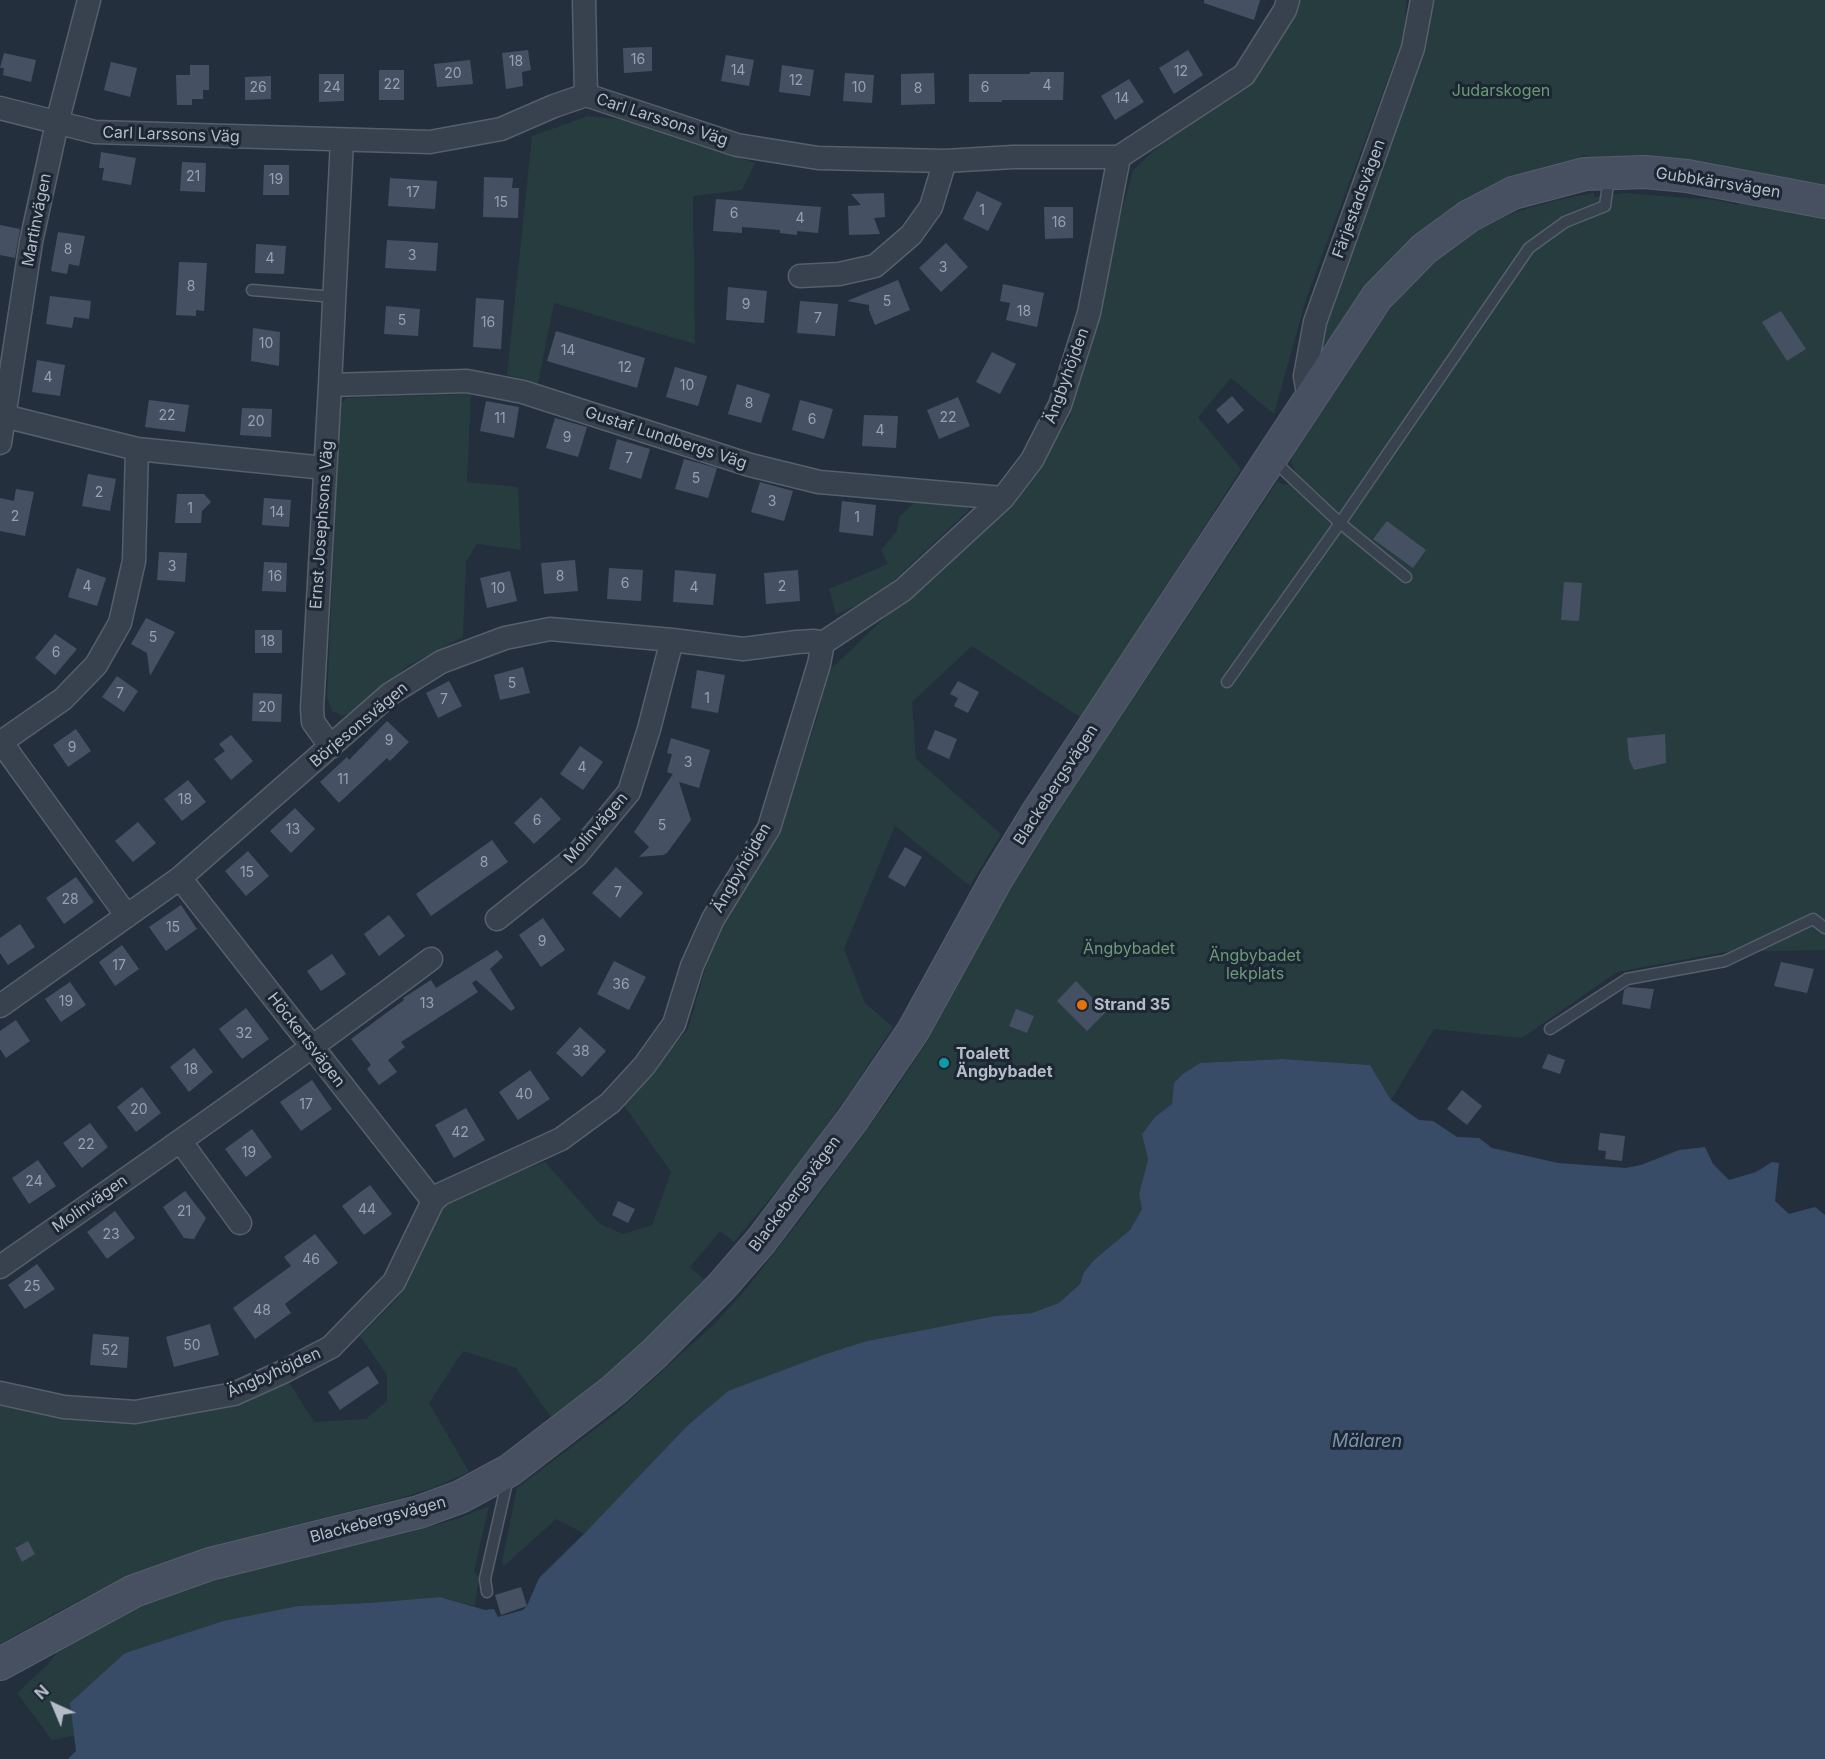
<!DOCTYPE html>
<html>
<head>
<meta charset="utf-8">
<style>
	body { margin:0 }
	#map { position:relative; width:1825px; height:1759px; overflow:hidden; background:#242f3e; font-family:Inter,sans-serif }
	canvas { display:block }
	.north { position:absolute; left:24px; top:1675px; width:60px; height:60px; -webkit-text-stroke:4px #1d2633; paint-order:stroke; rotate:316deg; font-size:16px; font-weight:700; line-height:24px; text-align:center; color:#b4bcc9 }
	.north::after { content:''; display:block; margin:auto; width:21px; height:27px; background:#b4bcc9; clip-path:polygon(50% 0,100% 100%,50% 72%,0 100%) }
</style>
</head>
<body>
<div id="map">
<canvas width="1825" height="1759"></canvas>
<div class="north">N</div>
</div>
<script>
const c = document.querySelector('canvas').getContext('2d');
c.lineJoin = 'round';
function paint(path, color) { c.fillStyle = color; c.fill(path, 'evenodd'); }
function strokePath(path, color, width, dash) { c.strokeStyle = color; c.lineWidth = width; c.lineCap = dash ? 'butt' : 'round'; c.setLineDash(dash || []); c.stroke(path); }
function drawText(font, color, halo, rows, align = 'center') {
  c.font = font + ' Inter,sans-serif'; c.lineWidth = 6; c.setLineDash([]); c.textBaseline = 'middle'; c.strokeStyle = halo; c.fillStyle = color; for (const [text, x, y, turn = 0] of rows) {
    c.save(); c.translate(x, y); c.rotate((+turn || 0) * Math.PI / 180); c.textAlign = isNaN(turn) ? turn : align; if (halo) c.strokeText(text, 0, 0); c.fillText(text, 0, 0); c.restore();
  }
}
const green = new Path2D(`
	M1299,0H1406L1405,33L1306,299L1274,414L1231,378L1198,417L1241,469L1162,594L1080,717L972,646L912,702L916,759L1001,834L970,886L895,826L844,949L865,1003L893,1027L853,1088L797,1166L734,1242L720,1231L690,1267L704,1279L653,1335L581,1400L553,1420L516,1368L463,1351L429,1403L469,1472L433,1488L394,1500L214,1546L136,1572L61,1610L0,1644V1403L77,1419L118,1422L287,1379L314,1422L366,1419L387,1401V1375L360,1336L398,1298L424,1247L433,1219L457,1194L545,1162L600,1224L623,1234L652,1225L671,1172L623,1104L688,1029L711,949L792,794L818,715L828,672L880,622L1012,504L1069,419L1114,240L1133,170L1169,137L1251,86Z
	M1433,0H1825V186L1681,161L1589,157L1583,155L1575,167L1529,177L1320,362L1318,343Z
	M588,116L623,120L755,163L742,190L693,196L695,344L554,303L538,383L507,375L532,136Z
	M1594,193V197L1624,193L1716,200L1738,205L1739,202L1825,218V950L1725,952L1617,972L1522,1038L1434,1029L1391,1100L1370,1065L1282,1059L1200,1063L1172,1104L1155,1117L1142,1134L1148,1160L1139,1194L1142,1209L1130,1230L1094,1260L1084,1272L1080,1284L1059,1303L1032,1313L995,1316L867,1341L728,1391L687,1426L585,1534L556,1519L504,1566L502,1562L517,1488L615,1414L713,1325L742,1294L797,1224L887,1102L928,1040L1022,866L1277,482L1288,485L1296,473L1291,463L1293,454C1350,365 1402,265 1502,218C1531,205 1562,199 1594,193Z
	M471,394L467,482L518,487L521,550L477,544L466,562L463,637L409,665L355,711L343,716L332,711L327,697L340,405L346,398Z
	M917,500L965,504L969,510L891,583L865,601L836,615L829,589L888,564L881,550L897,531L899,517Z
	M489,1506L474,1571L479,1578L475,1606L440,1597L368,1603L298,1606L223,1621L125,1653L73,1728L74,1736L52,1740L17,1693L48,1664L58,1651L89,1630L167,1594L269,1563L404,1534L460,1518Z`);
const water = new Path2D(`
	M1282,1059L1370,1065L1391,1100L1419,1120L1433,1121L1457,1137L1479,1138L1492,1148L1558,1163L1626,1168L1641,1165L1679,1150L1705,1147L1713,1164L1729,1180L1756,1172L1772,1162L1779,1163L1775,1201L1789,1214L1815,1207L1825,1215V1759H68L76,1751L70,1703L125,1653L223,1621L298,1606L369,1603L440,1597L485,1610L494,1609L498,1617L523,1610L527,1606L539,1578L585,1533L687,1426L728,1391L826,1354L867,1341L995,1316L1032,1313L1059,1303L1080,1284L1084,1272L1094,1260L1130,1230L1142,1209L1139,1194L1148,1160L1142,1134L1155,1117L1172,1104L1174,1083L1183,1074L1200,1063Z`);
const building = new Path2D(`
	M1204,0H1260L1254,20L1204,3Z
	M652,47V71L624,73L623,48Z
	M528,50L531,70L522,72L523,86L506,89L502,53Z
	M1188,50L1203,75L1174,94L1159,68Z
	M4,53L36,60L31,82L3,75L4,68H0Z
	M726,55L754,60L749,86L721,81Z
	M470,60L473,84L437,87L434,64Z
	M111,62L137,68L130,97L104,90Z
	M190,65H209V90H203V99H192V105H177L176,75H190Z
	M782,65L814,70L810,96L779,92Z
	M379,70H404V100H379Z
	M1030,72H1064L1063,100H1002V102H969V74H1030Z
	M845,73L874,75L872,103L843,101Z
	M934,73L935,104L901,105V74Z
	M319,74H344V101L319,102Z
	M271,76V99L245,100V77Z
	M1129,79L1144,102L1115,120L1101,96Z
	M101,152L136,158L131,185L102,180L104,168H99Z
	M182,162L206,163L205,192L180,191Z
	M264,165H289V195H263Z
	M484,177L513,178L512,188H519L518,218L483,217Z
	M390,178L437,181L435,209L388,206Z
	M977,191L1002,203L988,231L963,219Z
	M884,193L885,217L874,218L880,234L849,235L848,206L861,205L851,194Z
	M716,199L821,207L818,233L797,231V235L780,233V230L742,227V233L713,231Z
	M1044,207H1073V238L1045,239Z
	M0,225L20,229L15,258L0,255Z
	M58,232L85,236L79,266L69,264L67,274L51,271Z
	M387,240L438,243L436,271L385,268Z
	M946,243L968,267L941,292L919,268Z
	M256,244L286,246L284,274L255,273Z
	M179,262L207,263L204,311L196,310V316L176,315Z
	M898,280L910,310L875,325L869,310V305L847,301Z
	M1003,284L1044,293L1037,327L1006,320L1010,303L1000,301Z
	M728,287L767,291L764,323L726,320Z
	M50,296L91,301L89,319L74,317L72,328L46,324Z
	M476,298L504,300L501,349L473,347Z
	M800,301L838,304L835,336L797,333Z
	M386,306L420,309L418,336L384,334Z
	M1781,311L1806,349L1787,361L1762,322Z
	M253,328L280,332L279,366L251,361Z
	M556,331L645,358L637,388L547,361Z
	M992,352L1016,364L1000,394L976,382Z
	M37,360L65,365L60,396L32,392Z
	M675,367L707,376L698,406L666,397Z
	M737,384L770,394L761,423L728,414Z
	M1232,396L1244,410L1228,424L1216,410Z
	M958,397L970,426L939,439L927,410Z
	M149,400L189,405L185,432L145,427Z
	M800,400L833,409L824,439L792,430Z
	M486,401L519,407L514,438L480,431Z
	M242,408L272,409L271,437L240,435Z
	M864,415L898,416L896,448L862,446Z
	M555,418L587,427L578,457L546,448Z
	M617,439L650,449L641,479L609,469Z
	M684,459L717,468L708,498L675,489Z
	M88,474L116,479L110,511L82,506Z
	M760,482L793,491L784,521L751,512Z
	M16,489L34,492L25,536L0,531V498L14,501Z
	M177,494H204L211,502L202,511L201,523H175Z
	M264,498L291,500L289,527L262,525Z
	M842,501L876,505L873,536L839,532Z
	M1387,521L1426,550L1413,568L1373,539Z
	M159,552L187,553L185,582L157,580Z
	M575,560L578,591L544,594L541,563Z
	M264,562L287,563L286,592L262,591Z
	M77,568L106,578L97,606L68,597Z
	M609,568L643,570L641,601L607,599Z
	M675,570L716,574L713,605L673,602Z
	M798,570L800,601L766,604L764,573Z
	M510,571L517,601L487,608L480,578Z
	M1564,582L1582,583L1579,621L1561,620Z
	M146,618L175,632L150,676L147,653L131,644Z
	M255,630H282V653H255Z
	M55,634L77,649L55,675L35,658Z
	M523,667L530,693L500,700L494,675Z
	M697,670L725,675L718,713L691,708Z
	M117,676L138,691L124,712L102,697Z
	M449,681L462,706L438,718L426,693Z
	M958,681L979,692L968,713L954,706L958,698L950,694Z
	M253,693L282,694L281,722L252,721Z
	M387,721L409,742L390,761L387,758L339,803L320,782L347,757L349,760Z
	M76,729L91,751L68,767L53,745Z
	M935,730L957,739L949,759L927,749Z
	M1665,734L1666,763L1634,770L1629,759L1627,738Z
	M231,735L253,761L231,780L214,759L225,751L219,744Z
	M671,738L710,750L699,788L679,782L691,820L667,853L663,855L639,857L649,847L634,832L673,774L667,772L672,754L667,753Z
	M580,746L603,762L583,790L560,774Z
	M188,780L206,802L182,821L164,799Z
	M541,797L561,819L534,844L514,823Z
	M295,808L315,829L291,853L270,831Z
	M138,822L156,843L133,862L115,841Z
	M492,840L508,862L431,916L416,894Z
	M905,847L922,857L905,887L888,877Z
	M248,851L269,876L246,896L225,871Z
	M616,867L643,893L620,918L592,893Z
	M76,877L94,902L64,924L46,898Z
	M181,905L197,929L166,951L149,927Z
	M389,915L405,936L379,956L364,934Z
	M543,918L565,950L541,967L519,935Z
	M20,924L35,947L8,965L0,953V938Z
	M122,945L139,969L115,986L99,962Z
	M497,950L503,957L490,969L515,1008L511,1011L476,980L472,983L478,992L401,1042L405,1047L388,1060L397,1072L379,1085L367,1069L371,1065L351,1039L404,1000L403,998L431,980L436,988Z
	M332,954L346,974L321,991L307,971Z
	M614,961L646,977L629,1010L597,994Z
	M1781,962L1814,969L1807,993L1774,986Z
	M1076,981L1106,1012L1087,1031L1057,1001Z
	M70,982L86,1005L61,1022L45,999Z
	M1628,987L1654,989L1650,1009L1622,1004L1624,990Z
	M246,1008L269,1039L242,1059L219,1029Z
	M1016,1009L1034,1016L1027,1033L1009,1026Z
	M16,1020L30,1041L6,1058L0,1049V1031Z
	M580,1027L606,1051L582,1077L556,1053Z
	M194,1048L213,1072L189,1092L170,1067Z
	M1548,1054L1565,1060L1560,1074L1542,1068Z
	M530,1070L550,1099L518,1120L499,1092Z
	M312,1080L332,1109L301,1131L280,1102Z
	M142,1087L161,1113L136,1132L117,1107Z
	M1462,1090L1482,1106L1467,1125L1447,1109Z
	M466,1108L485,1140L454,1158L435,1125Z
	M90,1123L108,1147L82,1168L63,1143Z
	M252,1129L272,1157L246,1177L225,1149Z
	M1600,1133L1625,1136L1622,1161L1605,1159L1606,1151L1598,1150Z
	M38,1160L56,1186L29,1204L12,1178Z
	M370,1185L392,1214L364,1235L342,1206Z
	M185,1191L206,1218L194,1239L184,1238L163,1207Z
	M618,1201L635,1209L628,1223L612,1215Z
	M115,1211L135,1238L107,1259L87,1232Z
	M315,1234L338,1263L285,1304L291,1313L255,1339L233,1308L291,1266L284,1257Z
	M37,1264L55,1289L25,1309L8,1285Z
	M210,1324L219,1355L174,1367L166,1337Z
	M93,1334L129,1337L127,1368L90,1365Z
	M368,1366L379,1383L340,1410L328,1392Z
	M28,1541L35,1554L22,1562L15,1548Z
	M521,1587L527,1606L501,1615L495,1595Z`);
const lane = new Path2D(`
	M252,290L334,297
	M1273,460L1340,523L1406,577
	M1227,682L1340,523L1529,248L1565,222L1605,206L1609,177
	M1550,1029L1627,979L1725,961L1813,919L1825,928
	M487,1592L485,1579L508,1478`);
const street = new Path2D(`
	M584,0L586,95
	M0,108L95,132L430,142L501,129L554,106L586,95L737,145L818,158L945,161L1013,157H1119
	M800,276L839,274L875,266L911,235L931,207L945,161
	M330,385L467,381L523,392L750,465L819,482L1003,498
	M1309,399L1305,376L1315,322L1413,48L1422,0
	M0,415L137,449L325,468
	M0,443L31,242L57,123L89,0
	M1,742L127,916
	M0,743L63,699L96,665L120,623L134,561L137,449
	M331,747L313,722L312,709L330,385L342,140
	M180,878L433,1201
	M497,919L576,856L629,792L649,729L672,640
	M0,1006L180,878L390,694L441,662L505,638L550,629L672,640L743,649L797,642L814,641L823,643
	M181,1142L240,1223
	M0,1267C145,1166 290,1065 431,959
	M0,1393L64,1407L135,1412L234,1394L285,1371L331,1347L394,1282L433,1201L441,1194L561,1139L610,1103L644,1066L674,1024L692,966L713,919L769,828L819,664L823,643L903,590L1003,498L1032,460L1060,405L1089,313L1119,157L1244,75L1285,10L1288,0`);
const secondary = new Path2D(`
	M0,1664L134,1591L210,1564L419,1512L460,1497L510,1470L614,1390L654,1354L721,1287L761,1241L853,1119L913,1031L996,880L1037,813L1377,297L1424,249L1469,216L1513,193L1585,174L1645,172L1687,176L1825,202`);
const markers = [
	[1082,1005,6,"#e8710a"],
	[944,1063,6,"#0f9aa8"]
];
const numberNames = [
	["16",638,60],
	["18",516,62],
	["14",738,71],
	["12",1181,72],
	["20",453,74],
	["12",796,81],
	["22",392,85],
	["4",1047,86],
	["26",258,88],
	["24",332,88],
	["10",859,88],
	["6",985,88],
	["8",918,89],
	["14",1122,99],
	["21",193,177],
	["19",276,180],
	["17",413,193],
	["15",501,203],
	["1",982,211],
	["6",734,214],
	["4",800,219],
	["16",1059,223],
	["8",68,250],
	["3",412,256],
	["4",270,259],
	["3",943,268],
	["8",191,287],
	["5",887,302],
	["9",746,305],
	["18",1024,312],
	["7",818,319],
	["5",402,321],
	["16",488,323],
	["10",266,344],
	["14",568,351],
	["12",625,368],
	["4",48,378],
	["10",687,386],
	["8",749,404],
	["22",167,416],
	["22",948,418],
	["11",500,419],
	["6",812,420],
	["20",256,422],
	["4",880,431],
	["9",567,438],
	["7",629,459],
	["5",696,479],
	["2",99,493],
	["3",772,502],
	["1",190,509],
	["14",277,513],
	["2",15,517],
	["1",857,518],
	["3",172,567],
	["16",275,577],
	["8",560,577],
	["6",625,584],
	["4",87,587],
	["2",782,587],
	["4",694,588],
	["10",498,589],
	["5",153,638],
	["18",268,642],
	["6",56,653],
	["5",512,684],
	["7",120,694],
	["1",707,699],
	["7",444,700],
	["20",267,708],
	["9",389,741],
	["9",72,748],
	["3",688,763],
	["4",582,768],
	["11",343,780],
	["18",185,800],
	["6",537,821],
	["5",662,826],
	["13",293,830],
	["8",484,863],
	["15",247,873],
	["7",618,893],
	["28",70,900],
	["15",173,928],
	["9",542,942],
	["17",119,966],
	["36",621,985],
	["19",66,1002],
	["13",427,1004],
	["32",244,1034],
	["38",581,1052],
	["18",191,1070],
	["40",524,1095],
	["17",306,1105],
	["20",139,1110],
	["42",460,1133],
	["22",86,1145],
	["19",249,1153],
	["24",34,1182],
	["44",367,1210],
	["21",184,1212],
	["23",111,1235],
	["46",311,1260],
	["25",32,1287],
	["48",262,1311],
	["50",192,1346],
	["52",110,1351]
];
const parkNames = [
	["Judarskogen",1501,91],
	["Ängbybadet",1129,949],
	["Ängbybadet",1255,956],
	["lekplats",1255,974]
];
const streetNames = [
	["Carl Larssons Väg",662,120,18],
	["Carl Larssons Väg",171,135,2],
	["Gubbkärrsvägen",1718,183,9],
	["Färjestadsvägen",1359,199,-70],
	["Martinvägen",37,220,-79],
	["Ängbyhöjden",1067,376,-70],
	["Gustaf Lundbergs Väg",666,438,18],
	["Ernst Josephsons Väg",322,525,-86],
	["Börjesonsvägen",359,725,-40],
	["Blackebergsvägen",1056,785,-57],
	["Molinvägen",596,828,-49],
	["Ängbyhöjden",742,868,-60],
	["Höckertsvägen",306,1040,52],
	["Blackebergsvägen",795,1194,-53],
	["Molinvägen",90,1204,-35],
	["Ängbyhöjden",274,1373,-24],
	["Blackebergsvägen",378,1520,-15]
];
const poiNames = [
	["Strand 35",1094,1005],
	["Toalett",956,1054],
	["Ängbybadet",956,1072]
];
const waterNames = [
	["Mälaren",1367,1442]
];
paint(green, '#263c3f');
paint(water, '#394c67');
paint(building, '#455162');
strokePath(lane, '#565f6c', 13);
strokePath(street, '#565f6c', 25);
strokePath(secondary, '#565f6c', 34);
strokePath(lane, '#38414e', 10);
strokePath(street, '#38414e', 22);
strokePath(secondary, '#465061', 32);
for (const [x, y, r, color] of markers) { const dot = new Path2D(); dot.arc(x, y, r, 0, 2 * Math.PI); c.fillStyle = color; c.fill(dot); strokePath(dot, '#1d2633', 2); }
drawText('14px', '#98a1af', null, numberNames);
drawText('16px', '#6b9a76', '#1d2633', parkNames);
drawText('16px', '#b4bcc9', '#1d2633', streetNames);
drawText('bold 16px', '#b4bcc9', '#1d2633', poiNames, 'left');
drawText('italic 18px', '#7c92b1', '#1d2633', waterNames);
</script>
</body>
</html>
